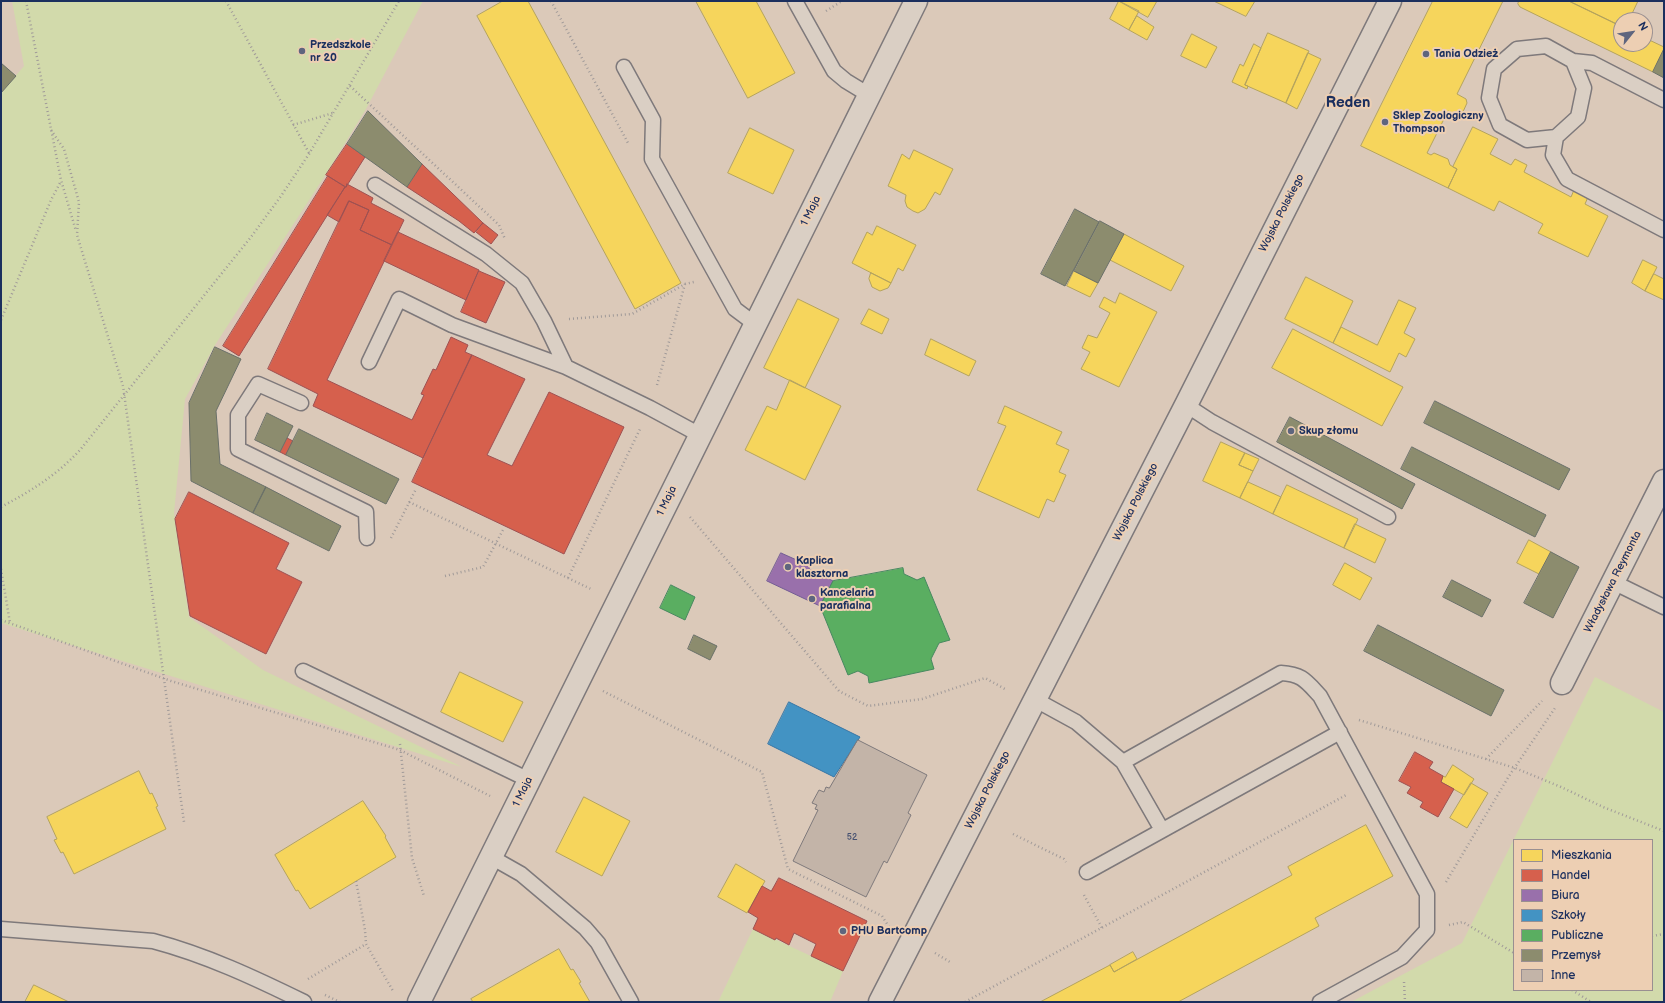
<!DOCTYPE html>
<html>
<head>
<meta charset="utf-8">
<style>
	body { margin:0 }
	#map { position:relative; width:1665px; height:1003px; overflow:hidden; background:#dbc9b9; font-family:"Balsamiq Sans",sans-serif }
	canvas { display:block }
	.frame { position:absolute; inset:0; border:2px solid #1b2f5e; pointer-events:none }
	.legend { position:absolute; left:1513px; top:839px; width:140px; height:152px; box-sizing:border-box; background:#edcfb3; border:1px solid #998f91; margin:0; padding:5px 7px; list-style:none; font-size:12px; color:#1b2f5e }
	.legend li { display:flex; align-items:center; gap:8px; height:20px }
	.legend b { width:20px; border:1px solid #998f91 }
	.north { position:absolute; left:1613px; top:12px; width:40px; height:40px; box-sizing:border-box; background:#edcfb3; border:1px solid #998f91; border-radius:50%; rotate:60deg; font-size:11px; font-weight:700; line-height:16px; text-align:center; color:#1b2f5e }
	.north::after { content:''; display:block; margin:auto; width:14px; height:18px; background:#5e657e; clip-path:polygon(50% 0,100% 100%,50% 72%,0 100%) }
</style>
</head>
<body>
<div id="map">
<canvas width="1665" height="1003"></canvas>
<div class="frame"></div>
<ul class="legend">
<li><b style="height:11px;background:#f6d55c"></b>Mieszkania</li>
<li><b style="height:11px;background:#d6604d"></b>Handel</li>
<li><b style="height:11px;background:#9970ab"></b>Biura</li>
<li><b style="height:11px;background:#4393c3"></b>Szkoły</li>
<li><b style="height:11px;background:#5aae61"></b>Publiczne</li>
<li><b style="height:11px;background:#8c8c6e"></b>Przemysł</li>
<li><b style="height:11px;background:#c3b4a8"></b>Inne</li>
</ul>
<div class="north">N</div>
</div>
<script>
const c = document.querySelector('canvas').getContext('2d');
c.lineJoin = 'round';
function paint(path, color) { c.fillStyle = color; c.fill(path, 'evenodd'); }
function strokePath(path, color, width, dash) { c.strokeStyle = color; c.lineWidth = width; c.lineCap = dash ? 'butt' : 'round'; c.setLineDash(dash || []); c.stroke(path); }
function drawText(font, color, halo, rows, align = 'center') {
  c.font = font + ' "Balsamiq Sans",sans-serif'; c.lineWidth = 4; c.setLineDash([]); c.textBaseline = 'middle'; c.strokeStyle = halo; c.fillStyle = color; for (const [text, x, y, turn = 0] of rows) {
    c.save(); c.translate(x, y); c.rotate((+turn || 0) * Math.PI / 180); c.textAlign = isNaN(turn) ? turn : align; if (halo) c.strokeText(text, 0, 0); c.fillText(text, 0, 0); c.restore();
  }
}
const green = new Path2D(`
	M12,1H423L366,109L328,171L215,345L185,399L174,513L189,617L263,670L462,767L1,623V93L24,66Z
	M1595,677L1664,712V1002H1351L1462,943ZM1514,840H1652V990H1514Z
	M753,929L843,971L830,1002H718Z`);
const homes = new Path2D(`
	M503,1H528L681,283L635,309L477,16Z
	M696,1H756L795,73L748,98Z
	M1119,1L1139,11L1129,30L1110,19Z
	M1119,1H1157L1148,17Z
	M1214,1H1255L1246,16Z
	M1433,1H1503L1457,94L1466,99L1467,103L1462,114L1457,115L1448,111L1427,153L1431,155L1434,153L1448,159L1450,165L1457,169L1448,188L1361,146Z
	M1519,1H1569L1621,26V44H1645V38L1664,47V49L1653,72L1520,7L1518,4Z
	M1569,1H1638L1629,20H1621V26Z
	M1137,16L1154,27L1147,40L1129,30Z
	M1268,33L1309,51L1286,103L1245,85Z
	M1192,34L1217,47L1206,68L1181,56Z
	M1254,44L1261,48L1245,85L1248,86L1247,89L1232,82L1240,64L1243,66Z
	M1308,53L1321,59L1297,109L1286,103Z
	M1473,127L1498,139L1490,154L1511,165L1515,159L1527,165L1524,172L1571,197L1574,190L1588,197L1585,204L1608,216L1588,257L1538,233L1543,224L1499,201L1494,211L1448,188L1457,169L1453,167Z
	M750,128L794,150L773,194L728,173Z
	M914,150L953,169L940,195L935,192L925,209L918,213L913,211L907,207L905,201L906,195L888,186L902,154L909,159Z
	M877,226L916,245L903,271L898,268L891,283L852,263L867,232L872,235Z
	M1124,234L1184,266L1171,291L1110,260Z
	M1643,260L1657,267L1645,291L1632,283Z
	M1074,271L1098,283L1090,297L1067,286Z
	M871,273L891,283L888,288L880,291L872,287L869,279Z
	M1654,274L1664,279V300L1645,291Z
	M1306,277L1353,301L1333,343L1285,319Z
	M1120,293L1157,312L1119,387L1081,369L1090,352L1082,348L1088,335L1097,338L1110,313L1099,307L1104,297L1115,303Z
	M798,299L839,319L805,388L764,368Z
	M1399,300L1416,308L1404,333L1415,339L1406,357L1399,353L1390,372L1333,343L1341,327L1377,345Z
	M869,309L889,319L882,334L861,324Z
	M1293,329L1403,387L1382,426L1272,368Z
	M931,339L976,361L969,376L925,355Z
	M790,380L841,406L805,480L745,450L767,406L776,410Z
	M1005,406L1062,432L1056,444L1069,450L1059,472L1066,475L1054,502L1047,499L1039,518L977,490L1006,426L998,423Z
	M1221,442L1245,453L1239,465L1253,471L1240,498L1203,481Z
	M1245,453L1259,459L1253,471L1239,465Z
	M1248,482L1281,497L1273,514L1240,498Z
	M1287,485L1358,519L1344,548L1273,514Z
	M1355,524L1386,539L1375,563L1344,548Z
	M1529,540L1551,552L1539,574L1517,563Z
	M1345,563L1372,578L1360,600L1333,585Z
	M460,672L523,702L503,742L441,712Z
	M1453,765L1474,779L1464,795L1441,782L1443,776L1445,777Z
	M139,771L150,794L152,793L158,806L156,807L166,829L74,874L63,852L61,853L54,840L57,839L47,817Z
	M1471,783L1488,793L1467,828L1450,818Z
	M584,797L630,821L602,876L556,852Z
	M363,801L386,836L385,837L396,857L310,909L298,890L296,891L275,855Z
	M1366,825L1393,876L1315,918L1319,926L1178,1002H1040L1110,965L1114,972L1292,875L1288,867Z
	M736,864L765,881L747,913L718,897Z
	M559,949L571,970L573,969L581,982L579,983L590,1002H473L471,999Z
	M1133,952L1137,959L1114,972L1110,965Z
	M34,985L69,1002H25Z`);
const shops = new Path2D(`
	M347,144L365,157L346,187L326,175Z
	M422,164L483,223L474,233L459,221L407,187Z
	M328,176L345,187L239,356L223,346Z
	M347,184L373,198L371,203L404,220L392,245L360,230L369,210L349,201L339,222L327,215L345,187H346Z
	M349,201L369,210L360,230L392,245L327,380L412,420L424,395L421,394L433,369L436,370L451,337L468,345L465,352L472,355L423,458L313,406L318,394L268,369Z
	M483,223L498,235L491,244L476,232Z
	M398,232L479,270L466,300L384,261Z
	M479,271L505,282L486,323L461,312Z
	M472,355L525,379L487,455L512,466L549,392L624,427L564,554L412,482Z
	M287,438L293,441L286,455L280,452Z
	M189,492L289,543L276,569L302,582L266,654L190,616L175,519Z
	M1415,752L1433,762L1429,768L1443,776L1441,782L1454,789L1438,817L1420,807L1423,802L1407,793L1411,787L1399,781Z
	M779,878L867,921L843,971L811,956L816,944L794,933L789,945L776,938L775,940L753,929L758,918L748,912L762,886L771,891Z`);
const offices = new Path2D(`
	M781,553L810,566L809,569L833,581L820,606L767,581Z`);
const schools = new Path2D(`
	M789,702L860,737L834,777L768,744Z`);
const public = new Path2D(`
	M903,568L904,574L917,580L924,577L950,640L939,643L931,659L934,669L869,683L868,676L858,671L848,675L820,606L833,581Z
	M671,585L695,597L685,620L660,608Z`);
const industry = new Path2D(`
	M1664,49V78L1653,72Z
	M1,63L16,76L1,93Z
	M368,111L422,164L407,187L347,144Z
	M1075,209L1099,222L1065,286L1041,274Z
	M1100,221L1124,234L1098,283L1074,271Z
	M215,347L241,359L216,411L220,464L266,487L253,513L191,481L189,403Z
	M1435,401L1570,469L1559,490L1424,423Z
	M267,413L293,426L280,452L255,440Z
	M1290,417L1415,484L1402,509L1277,442Z
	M299,429L399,479L386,504L286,455Z
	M1412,447L1546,515L1535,537L1401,469Z
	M266,487L341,526L329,551L253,513Z
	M1551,552L1579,567L1553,618L1524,603Z
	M1452,580L1491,600L1482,617L1443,597Z
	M1378,625L1504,690L1491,716L1364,651Z
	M694,635L717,646L710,660L688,649Z`);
const building = new Path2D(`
	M858,740L927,775L908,813L911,815L887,863L884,861L866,897L793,861L818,810L815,809L817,805L812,803L819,790L824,792L826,787L829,788Z`);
const path = new Path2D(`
	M26,1L61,180L76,231
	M226,1L309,153
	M551,1L628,143
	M826,11L842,1
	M350,86L499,225L505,239
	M293,125L333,113
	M51,130L64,149L79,202L77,235L123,386L184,822
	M569,319L632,314L685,284L694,282
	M1,320L51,200L61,181
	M657,385L685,284
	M409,502L593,590
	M1,507C31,491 57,475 80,450L251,237L281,196L309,154L399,1
	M690,517L839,691L868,706L922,699L985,678L1005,689
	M391,538L416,489
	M1,569L10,623
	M445,576L483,567L503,530
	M568,578L640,429
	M1,620L171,681L400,750L490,796
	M603,691L762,772L788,869L882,916L889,927
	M1359,720L1515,768L1561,787L1603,807L1664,831
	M400,744L412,858L424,896
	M1486,759L1542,701
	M1013,834L1064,859L1066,862
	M356,881L365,930L366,944L393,991
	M1446,882L1509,776L1555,708
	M1084,895L1102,928
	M1449,925L1463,922L1514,953
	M1652,936L1664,934
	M935,953L950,962
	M308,979L366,944
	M1404,982L1405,1002
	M1572,990L1591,1002
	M325,995L340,1002
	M965,1002L1348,794`);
const lane = new Path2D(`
	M795,1L834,71L846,81L869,95
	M1573,61L1584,88L1578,117L1556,137L1527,140L1500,125L1489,98L1494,69L1517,49L1546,46L1573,61L1592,63L1664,100
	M624,67L653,120L652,159L735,309L755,324
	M1556,137L1553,155L1567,179L1664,230
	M375,185L486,254L522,283L544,321L566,367L650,408L700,435
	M369,362L399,299L452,325L566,367
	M301,403L258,384L238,415V449L366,512L367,538
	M1186,405L1212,422L1388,517
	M1613,582L1664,607
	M303,671L529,780
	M1034,699L1076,722L1123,762L1162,830
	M1123,762L1281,673C1302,674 1306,681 1320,696L1427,894V930L1402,957L1320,1002
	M491,857L521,874L585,928L598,943L631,1002
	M1087,872L1340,732
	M1,929L153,941C206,955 255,978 304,1002`);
const street = new Path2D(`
	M1562,683L1664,481
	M419,1002L916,1
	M880,1002L1186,405L1390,1`);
const markers = [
	[302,51,4,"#5e657e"],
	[1426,54,4,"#5e657e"],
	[1385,122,4,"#5e657e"],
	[1291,431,4,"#5e657e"],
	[788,567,4,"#5e657e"],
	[812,599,4,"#5e657e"],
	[843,931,4,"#5e657e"]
];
const numberNames = [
	["52",852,838]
];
const poiNames = [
	["Przedszkole",310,45],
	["nr 20",310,58],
	["Tania Odzież",1434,54],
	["Sklep Zoologiczny",1393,116],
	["Thompson",1393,129],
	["Skup złomu",1299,431],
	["Kaplica",796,561],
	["klasztorna",796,574],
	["Kancelaria",820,593],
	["parafialna",820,606],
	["PHU Bartcomp",851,931]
];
const streetNames = [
	["1 Maja",811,211,-64],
	["Wojska Polskiego",1282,213,-63],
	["1 Maja",667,501,-64],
	["Wojska Polskiego",1136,502,-63],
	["Władysława Reymonta",1613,582,-63],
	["Wojska Polskiego",988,790,-63],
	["1 Maja",523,792,-64]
];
const districtNames = [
	["Reden",1348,103]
];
paint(green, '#d2daab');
paint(homes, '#f6d55c');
strokePath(homes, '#b4a35d', 1);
paint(shops, '#d6604d');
strokePath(shops, '#9e5152', 1);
paint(offices, '#9970ab');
strokePath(offices, '#735c94', 1);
paint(schools, '#4393c3');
strokePath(schools, '#3775a5', 1);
paint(public, '#5aae61');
strokePath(public, '#478860', 1);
paint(industry, '#8c8c6e');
strokePath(industry, '#6a7069', 1);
paint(building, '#c3b4a8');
strokePath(building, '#7e797b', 1);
strokePath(lane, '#7e797b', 17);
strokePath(street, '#7e797b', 25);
strokePath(path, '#a09a99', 2.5, [1, 3]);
strokePath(lane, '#dacfc4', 14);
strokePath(street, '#dacfc4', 22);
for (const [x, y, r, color] of markers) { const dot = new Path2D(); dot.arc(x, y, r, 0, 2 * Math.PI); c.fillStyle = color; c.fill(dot); strokePath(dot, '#edcfb3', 1.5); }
drawText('9px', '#455070', null, numberNames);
drawText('bold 11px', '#1b2f5e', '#edcfb3', poiNames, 'left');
drawText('11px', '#1b2f5e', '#edcfb3', streetNames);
drawText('bold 15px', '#1b2f5e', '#edcfb3', districtNames);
</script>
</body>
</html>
